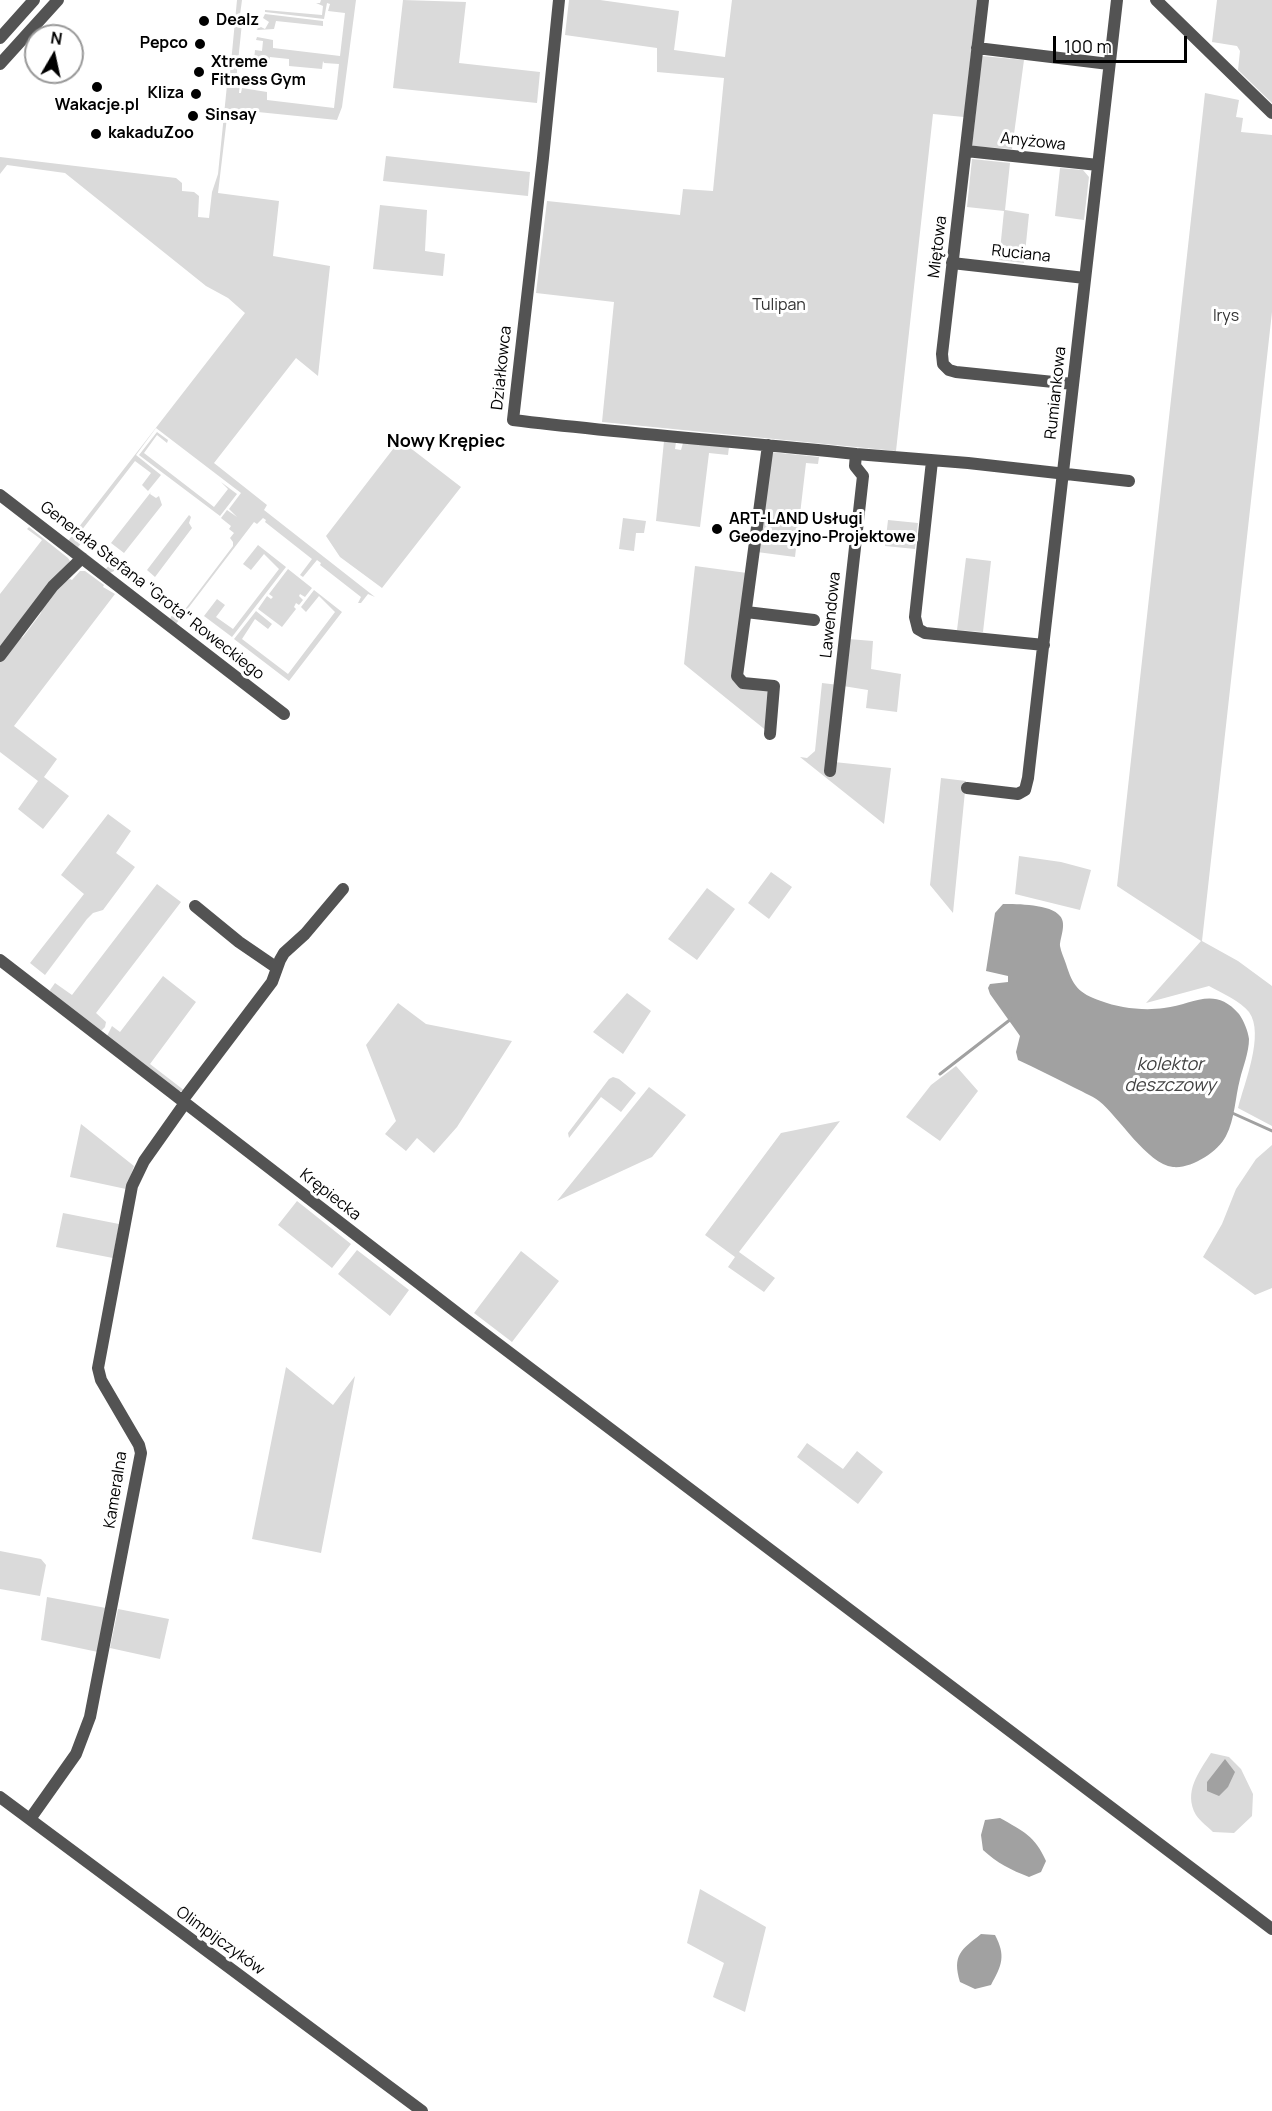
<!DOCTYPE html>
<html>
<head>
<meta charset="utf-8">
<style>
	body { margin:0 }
	#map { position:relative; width:1272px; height:2111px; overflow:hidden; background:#fff; font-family:Manrope,sans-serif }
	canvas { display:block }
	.north { position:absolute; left:24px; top:24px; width:60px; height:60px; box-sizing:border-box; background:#fff; border:2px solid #999; border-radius:50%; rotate:9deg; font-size:16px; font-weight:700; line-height:24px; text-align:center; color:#000 }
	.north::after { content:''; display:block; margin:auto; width:21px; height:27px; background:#000; clip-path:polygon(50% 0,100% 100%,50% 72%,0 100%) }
	.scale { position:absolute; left:1053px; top:36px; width:134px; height:27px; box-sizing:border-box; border:3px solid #000; border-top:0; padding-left:8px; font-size:18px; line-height:21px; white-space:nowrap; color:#000; -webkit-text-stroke:4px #fff; paint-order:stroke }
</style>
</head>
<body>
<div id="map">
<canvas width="1272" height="2111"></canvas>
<div class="north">N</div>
<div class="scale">100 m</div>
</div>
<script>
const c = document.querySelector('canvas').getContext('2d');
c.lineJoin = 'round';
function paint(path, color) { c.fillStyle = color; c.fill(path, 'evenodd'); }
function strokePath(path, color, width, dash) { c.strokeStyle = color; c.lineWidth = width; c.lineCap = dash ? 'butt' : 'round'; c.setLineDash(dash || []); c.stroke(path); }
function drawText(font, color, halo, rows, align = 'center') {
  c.font = font + ' Manrope,sans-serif'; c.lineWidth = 6; c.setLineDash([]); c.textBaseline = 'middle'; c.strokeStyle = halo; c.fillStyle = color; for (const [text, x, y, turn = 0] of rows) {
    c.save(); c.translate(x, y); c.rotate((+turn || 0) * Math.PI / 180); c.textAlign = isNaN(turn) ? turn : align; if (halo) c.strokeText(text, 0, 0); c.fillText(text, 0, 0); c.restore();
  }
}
const green = new Path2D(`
	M237,0H242L240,15L249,21V23H242L236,81L240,82L239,93H241L242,88L267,92V100L334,108L339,64L324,63L323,61L322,69L289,66V59L270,57L268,64L258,62L254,60L255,50L262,51L263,41L256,40L257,37L273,40V48L340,56L345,13L328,11L330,4L327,3L324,19L265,12V10L322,15L323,6L316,3H320L321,0H356L342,107L337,120L228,109L218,193L279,201L273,256L330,266L318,376L296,358L214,463L267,505L264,510L375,597L368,594L361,603H358L361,597L320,565L321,563L317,560L303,577L300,575L312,559L265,522L266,520L263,518L257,524L254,522L176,624L170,619L172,615L183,612L233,546V542L230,538L234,533L229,529L231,526L221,518L227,510L237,517L229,509L241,493L156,428L136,455L161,475L148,491L142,485L151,473L135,461L78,535L84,540L78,547L106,569L110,564L114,568V571L110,573L68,541L245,313L228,298L206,286L65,173L7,165L0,174V157L176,178L182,183V191L194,192L199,196L198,217L209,218L212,192L218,174L227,85L229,84Z
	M403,0L466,2L459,63L540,72L537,103L393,88Z
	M569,0H600L679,11L674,50L725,57L732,0H977L964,117L933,114L896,451L602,422L614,302L536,293L547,201L680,215L683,189L713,191L724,78L657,72V48L565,35Z
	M1217,0H1272V103L1238,70L1240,51L1237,46L1212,42Z
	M265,14L323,21V26L276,21L274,29L257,30L259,26L265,29L269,22L263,18Z
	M982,56L1024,60L1012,149L972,146Z
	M1205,93L1239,100L1236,117L1243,118L1241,132L1272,135V312L1202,941L1238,961L1272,986V1126L1238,1108C1244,1084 1265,1034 1249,1012C1240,1001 1222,993 1209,986L1146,1003L1201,941L1117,886Z
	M386,156L530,172L528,196L383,181Z
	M972,159L1010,163L1005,210L1029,214L1024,263L999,260L1004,211L967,207Z
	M1060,168L1083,170L1089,177L1084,220L1055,216Z
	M380,205L427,210L425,251L445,254L443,276L373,269Z
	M157,432L168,440L167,443L157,435L144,453L214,507L228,489L221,482L237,494L220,516L139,455Z
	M400,440L461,487L382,588L340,557L326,536Z
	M664,441L676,442L675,449L681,450L683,443L729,447L728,455L709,453L700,527L656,521Z
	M770,452L819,457L818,464L806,463L795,557L757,552Z
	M151,492L150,494L156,498L159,496L162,505L124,553L111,543Z
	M189,515L191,517L189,523L192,528L155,577L147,570Z
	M623,518L646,521L644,533H636L634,551L619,549Z
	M888,520L918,523L915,549L885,546Z
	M29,527L68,558L70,561L0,652V594L42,540L27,529Z
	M258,545L286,567L232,637L204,616L217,599L225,605L216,617L233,629L279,569L264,554L251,570L243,564Z
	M966,558L991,561L983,632L957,630Z
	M695,566L747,573L735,679L766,688L770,693L768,732L684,664Z
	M288,569L312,588L305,597L300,594L299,596L303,600L299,605L296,603L294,607L296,609L282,627L258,609L267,596L271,599L273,597L269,594Z
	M80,571H85L104,585L103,587L115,594L14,726L57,759L44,777L69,796L43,829L18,809L38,781L0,752V661L14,642L23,637L41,613L44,602L61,583L70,579L72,580Z
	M314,590L342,612L289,681L234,639L256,611L272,624L268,629L255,619L242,639L288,674L335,612L319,596L306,612L301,607Z
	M848,639L873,641L871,669L901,674L897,712L866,708L868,690L843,686Z
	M822,683L839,685L834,762L891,768L884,824L800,757L807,758L815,751Z
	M941,778L966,781L953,913L930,885Z
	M108,814L131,831L116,853L135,867L103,910L93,913L87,919L45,975L30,963L84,894L61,875Z
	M1019,856L1061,862L1091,870L1080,910L1015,894Z
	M771,872L792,887L769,919L748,903Z
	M157,884L181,902L96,1013L106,1022L105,1027L101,1031L52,995L50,990L55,983L72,995Z
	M707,888L735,909L697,960L668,939Z
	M163,976L196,1002L150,1064L185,1091H176L107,1036L112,1026L120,1032Z
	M627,993L651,1011L623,1054L593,1032Z
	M398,1003L426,1024L512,1041L457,1127L434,1153L417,1138L406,1151L385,1134L396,1121L366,1045Z
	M956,1066L978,1091L940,1141L906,1117L931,1085Z
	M613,1077L619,1079L636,1093L621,1112L601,1097L569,1138L568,1133L609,1079Z
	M649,1087L686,1115L652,1157L557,1201Z
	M840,1121L739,1252L775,1278L764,1292L728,1267L735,1257L705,1235L781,1133Z
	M81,1124L134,1166L126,1189L70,1177Z
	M1272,1145V1288L1255,1295L1203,1257L1222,1224L1236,1189L1256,1159Z
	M297,1201L351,1244L332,1268L278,1225Z
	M63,1213L119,1224L113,1258L56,1247Z
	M357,1250L409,1290L390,1316L338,1274Z
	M521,1251L559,1281L512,1342L474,1313Z
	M286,1367L333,1405L355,1376L321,1553L252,1539Z
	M807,1443L843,1469L857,1451L883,1472L858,1504L797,1457Z
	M0,1551L41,1559L46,1565L40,1596L0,1589Z
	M47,1597L106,1608L98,1652L41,1640Z
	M118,1609L169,1619L160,1659L110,1648Z
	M1211,1753L1229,1757L1241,1769L1253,1794L1252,1816L1234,1833L1213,1832C1208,1827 1200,1821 1196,1815C1183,1792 1199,1772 1211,1753Z
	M700,1889L766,1927L745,2012L713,1997L724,1963L687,1943Z`);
const water = new Path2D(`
	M1003,904C1017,904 1051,904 1060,916C1067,924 1060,937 1060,946C1061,952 1064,958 1066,964C1073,986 1078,993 1101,1001C1119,1008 1144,1011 1164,1008C1193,1005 1214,985 1239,1014C1244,1021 1248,1031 1249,1039C1249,1052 1243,1067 1240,1079C1235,1098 1235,1119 1226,1136C1218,1152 1191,1169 1173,1167C1147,1164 1119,1117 1099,1101C1091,1095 1080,1091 1071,1086C1053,1077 1036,1068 1018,1060L1016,1052L1020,1036L990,994L988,988L990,984L1008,982V976L986,971L995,913Z
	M1225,1759L1235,1772L1228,1787L1219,1796L1207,1791V1782Z
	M1000,1818C1023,1831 1035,1836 1046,1861L1041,1872L1029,1877C1011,1870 997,1863 983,1850L981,1835L985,1820Z
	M981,1934L995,1935C1006,1956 1002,1965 991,1985L975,1989L960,1982C952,1955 961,1950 981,1934Z`);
const stream = new Path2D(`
	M940,1074L1011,1019
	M1230,1112L1272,1131`);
const minor = new Path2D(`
	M559,0L543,158L513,420C627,434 742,442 856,454L855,466L863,476L830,771
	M983,0L942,354L943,364L949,370L956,372L1073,384
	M1156,0L1272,113
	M0,38L34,0
	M977,48L1109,64
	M0,64L58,0
	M966,151L1098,165
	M952,263L1085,278
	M768,445L737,676L743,683L774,686L770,734
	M856,454L968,463L1129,481
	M932,461L915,617L918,629L925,633L1044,645
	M0,495L284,714
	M746,612L814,620
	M0,656L53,586L82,558
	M967,788L1018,794L1025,790L1028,778L1117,0
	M195,906L239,942L277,968
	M0,960L465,1319L1272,1929
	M182,1101L272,982L280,960L284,953L305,934L343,889
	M0,1797L422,2111
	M30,1819L76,1754L90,1717L141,1453L139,1445L101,1380L98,1368L132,1186L144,1161L185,1103`);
const markers = [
	[204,21,6,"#000"],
	[200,44,6,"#000"],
	[199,72,6,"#000"],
	[97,87,6,"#000"],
	[196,94,6,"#000"],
	[193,116,6,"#000"],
	[96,134,6,"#000"],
	[717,529,6,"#000"]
];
const poiNames = [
	["Dealz",216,21],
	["Pepco",188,44,"right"],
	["Xtreme",211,63],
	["Fitness Gym",211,81],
	["Kliza",184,94,"right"],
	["Wakacje.pl",97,106,"center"],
	["Sinsay",205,116],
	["kakaduZoo",108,134],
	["ART-LAND Usługi",729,520],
	["Geodezyjno-Projektowe",729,538]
];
const streetNames = [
	["Anyżowa",1033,142,6],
	["Miętowa",938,247,-83],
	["Ruciana",1021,254,6],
	["Działkowca",502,368,-84],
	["Rumiankowa",1056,393,-84],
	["Generała Stefana \"Grota\" Roweckiego",152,591,38],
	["Lawendowa",831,615,-84],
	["Krępiecka",330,1195,38],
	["Kameralna",116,1490,-81],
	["Olimpijczyków",220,1941,36]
];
const parkNames = [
	["Tulipan",779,306],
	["Irys",1226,317]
];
const neighbourhoodNames = [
	["Nowy Krępiec",446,442]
];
const waterNames = [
	["kolektor",1170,1065],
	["deszczowy",1170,1086]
];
paint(green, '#dadada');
paint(water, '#a1a1a1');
strokePath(stream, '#a1a1a1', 3);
strokePath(minor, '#535353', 12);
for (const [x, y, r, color] of markers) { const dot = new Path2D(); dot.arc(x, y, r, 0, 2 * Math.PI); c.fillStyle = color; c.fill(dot); strokePath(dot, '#fff', 2); }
drawText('bold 16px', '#000', '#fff', poiNames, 'left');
drawText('16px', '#000', '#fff', streetNames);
drawText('16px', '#313131', '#fff', parkNames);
drawText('bold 18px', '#000', '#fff', neighbourhoodNames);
drawText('italic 18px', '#424242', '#fff', waterNames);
</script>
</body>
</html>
